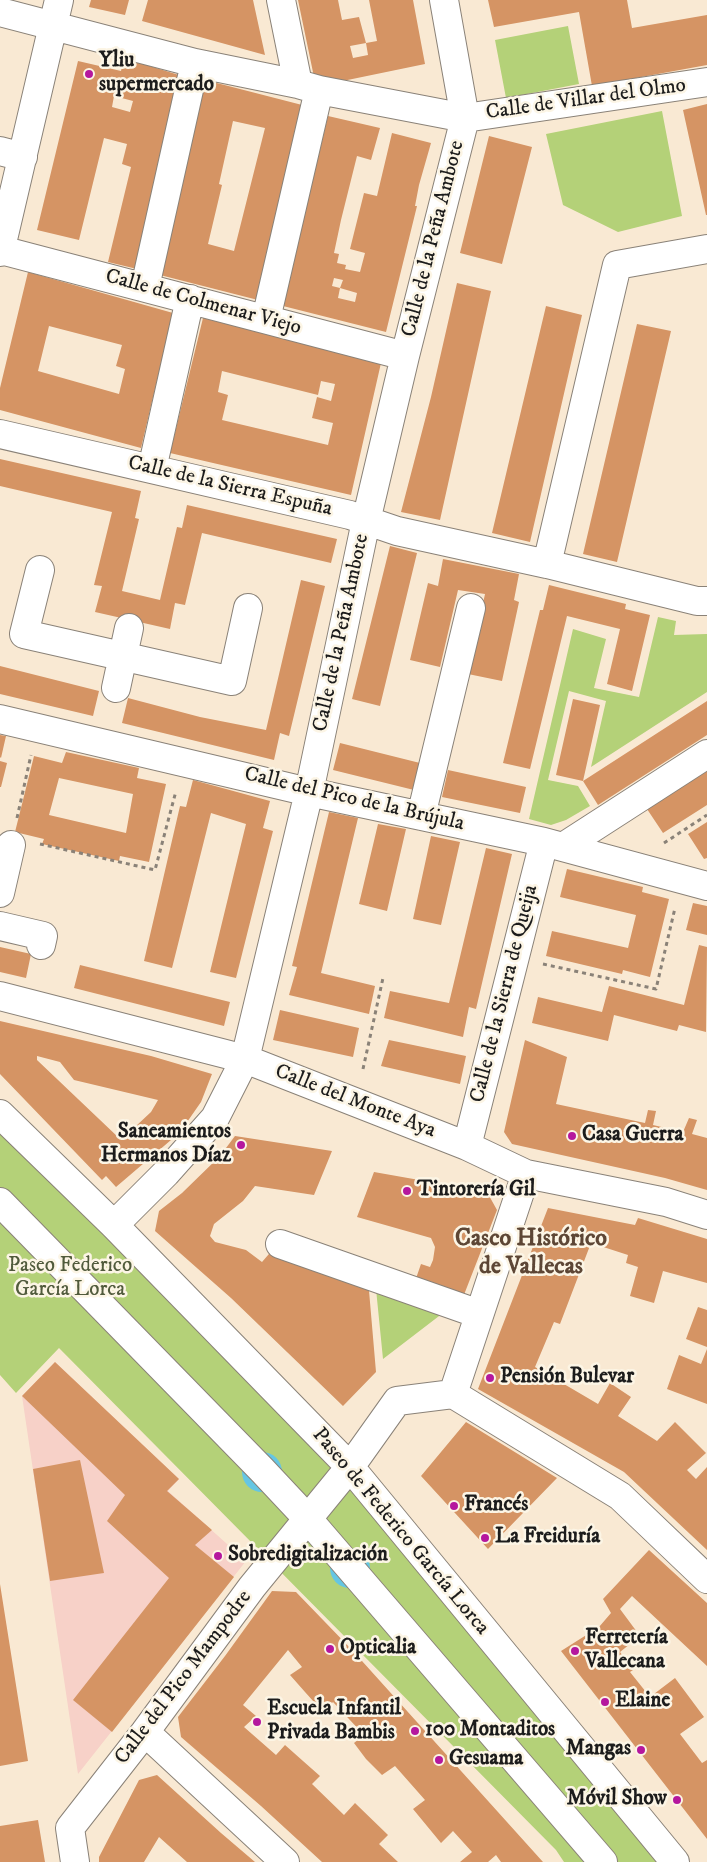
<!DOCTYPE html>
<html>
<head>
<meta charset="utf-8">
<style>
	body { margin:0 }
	canvas { display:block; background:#f9e9d3 }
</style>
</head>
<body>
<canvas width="707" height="1862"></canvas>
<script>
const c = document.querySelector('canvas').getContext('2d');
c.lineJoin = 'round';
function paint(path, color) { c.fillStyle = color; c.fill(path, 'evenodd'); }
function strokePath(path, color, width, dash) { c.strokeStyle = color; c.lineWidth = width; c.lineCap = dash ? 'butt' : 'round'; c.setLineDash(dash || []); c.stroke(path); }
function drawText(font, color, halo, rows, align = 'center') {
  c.font = font + ' "IM FELL DW Pica",serif'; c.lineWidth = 5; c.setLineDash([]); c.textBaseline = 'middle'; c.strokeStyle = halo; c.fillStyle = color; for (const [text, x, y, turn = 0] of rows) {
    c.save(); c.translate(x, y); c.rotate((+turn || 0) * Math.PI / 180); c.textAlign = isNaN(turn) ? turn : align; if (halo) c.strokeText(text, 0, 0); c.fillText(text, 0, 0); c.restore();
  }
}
const built = new Path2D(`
	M55,1362L179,1479L168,1491L246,1561L78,1774L22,1396Z`);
const green = new Path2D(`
	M568,26L579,84L506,98L495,40Z
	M662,111L682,216L618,232L563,205L546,134Z
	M658,617L676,621L674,635L707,634V692L591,767L606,701L569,691L548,780L578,786L590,806L566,820L551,825L529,819L573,629L606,639L594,688L639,697Z
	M0,1122L350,1467L675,1862H564L556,1850L59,1348L16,1393L0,1375Z
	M376,1289L443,1313L383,1359Z`);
const water = new Path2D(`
	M242 1472a20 20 0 1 1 40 0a20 20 0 1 1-40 0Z
	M330 1568a20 20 0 1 1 40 0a20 20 0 1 1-40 0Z`);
const building = new Path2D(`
	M91,0H129L125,15L89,7Z
	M148,0H253L265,55L142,21Z
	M298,0H338L342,20L359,17L366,43L350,46L353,58L368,55L366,43L377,41L369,0H413L425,64L333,83L314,77Z
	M488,0H627L632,28L707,15V65L592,86L579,12L494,27Z
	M124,58L182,76L137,269L108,262L131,167L122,164L127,144L104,138L79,240L37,230L78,61L121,71ZM114,96L133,101L130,112L112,107Z
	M205,80L306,106L258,300L160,275ZM233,121L265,128L234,251L208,244L222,185L219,184Z
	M707,104V215H706L683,110Z
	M328,116L380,128L371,160L357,156L341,220L334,253L339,254L337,263L346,265L345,269L360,272L365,253L350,249L364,193L377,196L392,133L431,143L419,185L415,206H417L386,332L283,306ZM334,278L343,280L340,288L332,286ZM340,288L357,293L355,302L338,298Z
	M489,136L532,147L502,264L460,253Z
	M28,272L173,313L141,448L0,410V388ZM49,326L122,345L116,366L125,369L119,394L38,371Z
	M457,283L491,291L440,520L401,512L431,397Z
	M546,306L582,315L530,542L492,533Z
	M203,318L381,363L351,495L170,453ZM222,371L318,395L321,381L335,384L331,401L317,397L312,418L333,423L328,445L222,420L228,395L218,392Z
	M637,324L671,331L617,562L583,554Z
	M0,459L141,491L135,518L139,519L122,591L160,600L177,527L182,528L187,505L337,539L331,563L202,533L185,605L175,603L170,629L95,612L102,586L94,585L112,512L0,486Z
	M390,546L417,553L380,706L352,699Z
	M443,559L519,574L514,600L519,602L502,681L468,674L485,594L458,590L440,667L410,660L428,583L438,586Z
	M301,580L325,586L289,736L280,733L274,760L122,723L128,698L200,717L266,730Z
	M549,585L626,604L625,609L650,615L632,691L607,684L620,629L567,616L530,769L503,763L540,610H543Z
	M0,666L99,691L93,716L0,694Z
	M573,699L600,705L583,781L707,701V735L598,805L583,781L556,775Z
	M0,735L6,736L1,758L0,757Z
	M340,743L420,763L414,790L333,770Z
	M66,752L139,768L137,778L166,784L149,862L120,856L119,861L42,844L44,839L15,832L34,756L62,763ZM59,778L133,794L126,833L49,815Z
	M0,761L7,763L1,787H0Z
	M448,770L526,787L520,813L442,797Z
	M707,771V805L663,833L647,809Z
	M193,780L270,801L263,828L273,831L236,978L210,972L246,824L211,813L172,968L144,961L180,806L186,807Z
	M329,812L358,818L321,973L375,986L369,1014L289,995L297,967L292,966Z
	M707,822V858L704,859L688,834Z
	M378,824L406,829L387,911L359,904Z
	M431,836L460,842L441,925L413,919Z
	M486,848L512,854L476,1009L469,1007L463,1037L384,1018L390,991L449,1003Z
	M567,869L643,887L642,892L669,899L650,977L623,970L622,974L546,956L552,931L628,948L636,915L560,897Z
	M693,903L707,906V935L686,930Z
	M699,945L707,947L706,1032L679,1025L677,1031L614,1015L608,1041L532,1023L538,997L602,1012L609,986L684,1005Z
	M0,947L31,954L26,978L0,972Z
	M80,965L230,1002L224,1026L74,988Z
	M280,1010L359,1028L353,1057L273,1040Z
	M0,1021L151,1056L212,1074L201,1102L185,1125L171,1140L116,1187L106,1176L102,1180L0,1074ZM37,1056L60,1062L74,1080L158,1100L151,1112L136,1126L119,1138L37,1060Z
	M389,1040L466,1056L460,1084L381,1066Z
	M525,1040L567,1057L556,1104L645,1123L648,1110L656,1111L653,1125L683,1132L689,1118L697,1120L692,1134L707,1138V1190L665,1178L512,1144L504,1132Z
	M235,1136L332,1151L314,1195L255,1186L243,1201L214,1224L210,1236L215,1242L246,1250L262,1262L275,1247L368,1279L376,1372L343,1406L231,1298L155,1231L159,1211L182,1193L220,1156Z
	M374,1172L487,1192L497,1210L460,1305L413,1287L421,1264L430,1267L433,1260L435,1247L431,1238L357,1217Z
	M548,1208L635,1225L638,1218L707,1239V1283L663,1271L654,1303L630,1296L638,1267L626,1263L628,1255L591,1243L560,1324L554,1322L535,1367L598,1404L610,1383L631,1397L618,1416L657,1441L675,1422L706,1453L687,1470L696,1479L707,1467V1550L624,1472L478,1389Z
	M698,1307L707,1310V1347L686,1339Z
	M707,1349V1404L667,1389L679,1355L701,1364Z
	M55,1362L179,1479L167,1491L212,1530L195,1545L234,1577L112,1732L73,1700L169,1578L107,1521L125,1495L22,1396Z
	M466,1422L557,1478L488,1549L421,1476ZM495,1497L503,1504L494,1513L486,1505Z
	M80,1460L104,1573L50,1581L33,1469Z
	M649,1550L707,1603V1666L632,1596L620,1609L640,1636L620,1652L633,1670L630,1672L650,1697L675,1678L704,1717L680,1734L702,1763L707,1760V1839L561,1651L599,1627L611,1613L603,1599Z
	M0,1584L28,1761L0,1766Z
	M272,1591L296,1592L353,1651L543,1862H501L496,1855L488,1862H460L472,1852L453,1831L441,1843L413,1809L425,1800L395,1766L382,1775L366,1759L354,1743L364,1735L333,1702L323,1712L305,1692L290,1675L302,1667L288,1650L243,1705L256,1716L244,1727L276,1755L285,1745L303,1761L320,1776L312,1784L344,1815L355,1803L388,1835L379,1844L398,1862H322L261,1806L181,1737L178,1717L225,1656Z
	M157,1775L221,1833L255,1862H187L159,1837L144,1862H99V1857L139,1780Z
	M38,1820L45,1862H0V1826Z`);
const path = new Path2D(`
	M17,818L31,755
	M664,843L707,815
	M40,844L155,870L176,791
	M543,964L656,989L675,908
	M363,1069L383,978`);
const minor = new Path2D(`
	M281,0L298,84
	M0,12L195,63L298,84L319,90L465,118L707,82
	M0,151L23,157
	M1,250L405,356
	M0,252L59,0
	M145,287L195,63
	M266,319L319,90
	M0,434L350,515L397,531L547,564L697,601H707
	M152,469L190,299
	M547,564L617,265L707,249
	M40,570L24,634L232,681L248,608
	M116,688L129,628
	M0,719L309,792L544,842L707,886
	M421,816L471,608
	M563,847L707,754
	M0,893L11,845
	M0,926L43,936L41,945
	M0,996L245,1059L467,1146L526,1174L666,1202L707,1215
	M0,1114L114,1225L350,1467L675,1862
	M467,1146L544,842
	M0,1202L262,1470L307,1518L603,1862
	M114,1225L166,1173L215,1118L245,1059L309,792L366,521L405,356L465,118L444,0
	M280,1244L479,1314
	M453,1394L620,1496L707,1579
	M453,1394L526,1174
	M145,1732L285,1862
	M75,1862L70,1828L145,1732L252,1587L350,1467L397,1401L453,1394`);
const markers = [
	[89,74,5,"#b5179e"],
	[572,1136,5,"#b5179e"],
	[241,1145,5,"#b5179e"],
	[407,1191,5,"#b5179e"],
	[490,1378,5,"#b5179e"],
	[454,1506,5,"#b5179e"],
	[485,1538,5,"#b5179e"],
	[218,1556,5,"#b5179e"],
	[330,1649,5,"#b5179e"],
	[575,1651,5,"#b5179e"],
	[605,1702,5,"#b5179e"],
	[257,1722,5,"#b5179e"],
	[415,1731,5,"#b5179e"],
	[641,1750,5,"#b5179e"],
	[439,1760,5,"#b5179e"],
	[677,1800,5,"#b5179e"]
];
const poiNames = [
	["Yliu",99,62],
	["supermercado",99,86],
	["Saneamientos",231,1133,"right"],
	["Hermanos Díaz",231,1157,"right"],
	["Casa Guerra",582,1136],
	["Tintorería Gil",417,1191],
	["Pensión Bulevar",500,1378],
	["Francés",464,1506],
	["La Freiduría",495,1538],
	["Sobredigitalización",228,1556],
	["Ferretería",585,1639],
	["Vallecana",585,1663],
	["Opticalia",340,1649],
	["Elaine",615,1702],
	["Escuela Infantil",267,1710],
	["Privada Bambis",267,1734],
	["100 Montaditos",425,1731],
	["Mangas",631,1750,"right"],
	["Gesuama",449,1760],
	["Móvil Show",667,1800,"right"]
];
const streetNames = [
	["Calle de Villar del Olmo",586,100,-8],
	["Calle de la Peña Ambote",434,239,-76],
	["Calle de Colmenar Viejo",203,303,15],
	["Calle de la Sierra Espuña",230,487,13],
	["Calle de la Peña Ambote",342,633,-78],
	["Calle del Pico de la Brújula",354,800,13],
	["Calle de la Sierra de Queija",505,994,-76],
	["Calle del Monte Aya",355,1102,21],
	["Paseo de Federico García Lorca",400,1532,50],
	["Calle del Pico Mampodre",184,1678,-53]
];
const parkNames = [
	["Paseo Federico",70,1267],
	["García Lorca",70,1291]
];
const quarterNames = [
	["Casco Histórico",531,1240],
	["de Vallecas",531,1268]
];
paint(built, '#f7d1c8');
paint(green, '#b4d178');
paint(water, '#65c6e3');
paint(building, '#d59464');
strokePath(minor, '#8a8278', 30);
strokePath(path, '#8a8278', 3, [4, 4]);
strokePath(minor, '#fff', 28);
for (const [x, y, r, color] of markers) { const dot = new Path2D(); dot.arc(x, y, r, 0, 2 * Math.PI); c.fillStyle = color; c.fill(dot); strokePath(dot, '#fcf5e5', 2); }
drawText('bold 21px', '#1c1c1c', '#fcf5e5', poiNames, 'left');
drawText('21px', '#1c1c1c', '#fcf5e5', streetNames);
drawText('21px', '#515b3c', '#fcf5e5', parkNames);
drawText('bold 24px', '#5d4635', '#fcf5e5', quarterNames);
</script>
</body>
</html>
